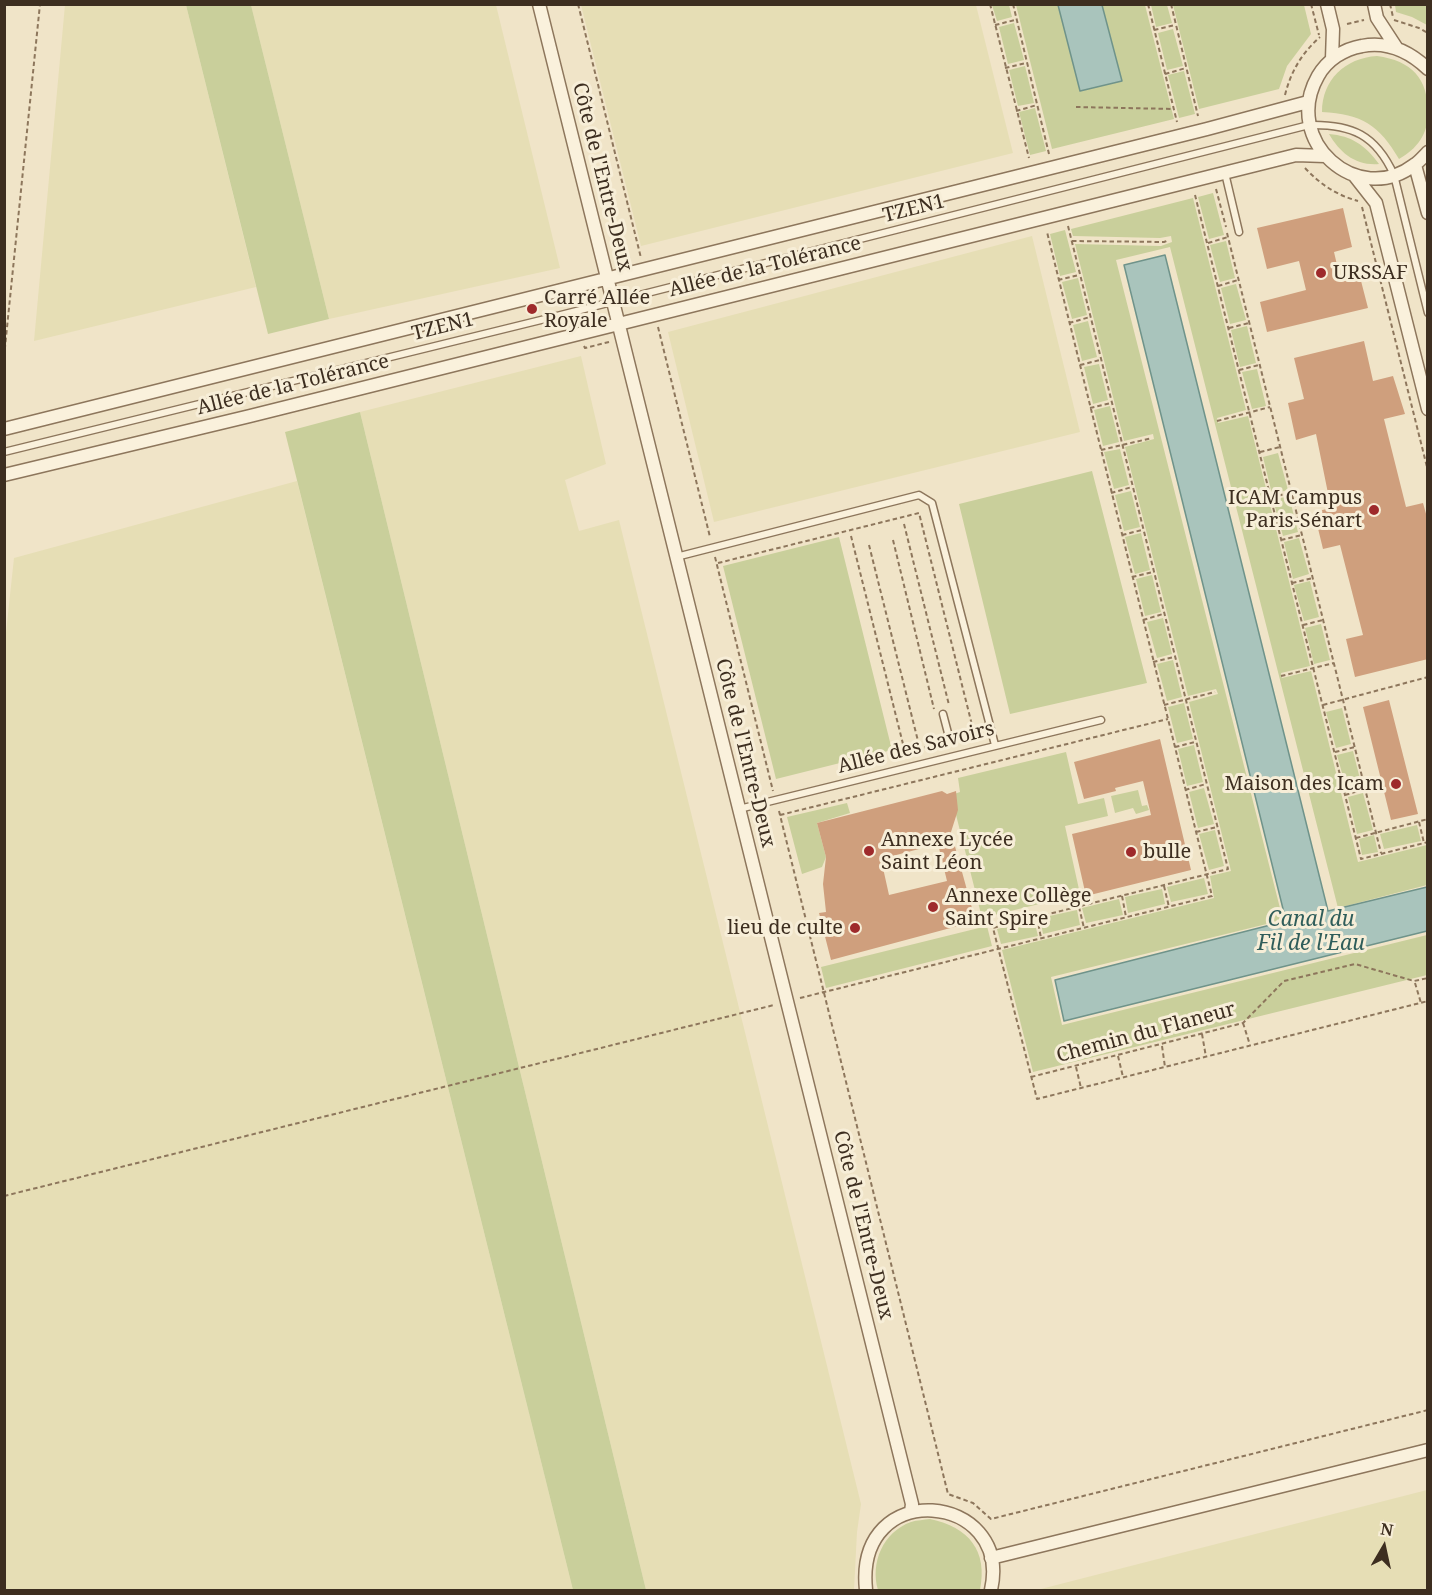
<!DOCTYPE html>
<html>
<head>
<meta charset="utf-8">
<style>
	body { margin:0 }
	#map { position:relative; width:1432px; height:1595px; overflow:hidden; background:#f0e4c8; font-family:"Noto Serif",serif }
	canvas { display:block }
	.frame { position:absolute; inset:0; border:6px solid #3d2e20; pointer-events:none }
	.north { position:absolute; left:1354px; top:1517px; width:60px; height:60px; -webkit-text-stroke:4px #f7eed8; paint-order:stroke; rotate:9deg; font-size:16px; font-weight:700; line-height:24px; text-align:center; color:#3d2e20 }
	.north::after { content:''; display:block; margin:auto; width:21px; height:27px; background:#3d2e20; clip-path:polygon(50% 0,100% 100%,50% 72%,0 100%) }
</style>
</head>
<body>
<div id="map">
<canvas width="1432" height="1595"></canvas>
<div class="frame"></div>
<div class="north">N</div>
</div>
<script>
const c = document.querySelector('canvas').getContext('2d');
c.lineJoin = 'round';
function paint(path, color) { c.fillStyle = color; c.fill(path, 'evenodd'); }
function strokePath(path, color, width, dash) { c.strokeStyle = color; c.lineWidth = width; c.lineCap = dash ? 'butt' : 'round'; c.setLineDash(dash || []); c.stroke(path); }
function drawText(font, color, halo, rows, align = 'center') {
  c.font = font + ' "Noto Serif",serif'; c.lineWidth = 6; c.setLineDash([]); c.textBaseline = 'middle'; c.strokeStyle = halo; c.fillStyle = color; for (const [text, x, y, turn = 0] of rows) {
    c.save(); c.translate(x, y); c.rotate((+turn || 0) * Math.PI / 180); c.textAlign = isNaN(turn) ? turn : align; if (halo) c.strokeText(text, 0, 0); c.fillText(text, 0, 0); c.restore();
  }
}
const farmland = new Path2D(`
	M65,5H186L256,287L34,341Z
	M251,5H496L560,268L329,319Z
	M581,5H976L1013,153L641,246Z
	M1032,236L1080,432L714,522L668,332Z
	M581,356L606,464L565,480L579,531L619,520L861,1504L857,1532L854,1590H646L360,412Z
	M297,481L573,1590H5L4,651L14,558Z
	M1427,1490V1590H1037Z`);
const green = new Path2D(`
	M186,5H251L329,319L268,334Z
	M992,5H1009L1012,17L997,21Z
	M1016,5H1058L1080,91L1122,81L1102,5H1145L1174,119L1052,149Z
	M1151,5H1167L1172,23L1156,27Z
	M1173,5H1304L1311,34L1287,66L1279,89L1199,109Z
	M1395,5H1427V25L1412,17L1396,12Z
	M1014,23L1024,60L1008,64L999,27Z
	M1173,29L1183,66L1167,70L1158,33Z
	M1377,56C1412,61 1428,78 1428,113C1428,134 1417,149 1399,159C1379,125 1362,114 1322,112C1322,80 1345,58 1377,56Z
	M1025,66L1034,103L1018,106L1009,70Z
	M1184,71L1195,114L1179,118L1168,75Z
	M1035,108L1046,151L1030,155L1019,112Z
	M1329,134C1352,136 1365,145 1379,164C1356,166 1340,153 1329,134Z
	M1213,193L1224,235L1209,239L1198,197Z
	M1193,198L1246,410L1217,418L1218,423L1248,416L1310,666L1281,673L1282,678L1311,671L1358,862L1427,845V885L1338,908L1170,247L1116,260L1283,920L1051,977L1062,1025L1427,935V975L1033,1072L1002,950L1214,898L1210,876L1231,871L1189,702L1218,694L1216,689L1188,696L1125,447L1154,439L1153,434L1124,441L1075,244L1161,246L1172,242L1171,236L1160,238L1073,236L1071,229Z
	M1065,230L1076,272L1060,276L1050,234Z
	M1226,241L1235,278L1220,282L1210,245Z
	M1078,278L1087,315L1072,319L1062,282Z
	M1236,284L1246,320L1230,324L1221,288Z
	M1088,321L1097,357L1082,361L1073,325Z
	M1247,326L1256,363L1240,367L1231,330Z
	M1099,364L1108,400L1093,404L1084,367Z
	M1257,369L1266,406L1252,409L1242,372Z
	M1110,406L1119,442L1103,446L1094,410Z
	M360,412L646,1590H573L285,432Z
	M1120,449L1129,485L1114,489L1104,452Z
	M1278,453L1288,490L1272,494L1263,457Z
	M1092,471L1147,683L1010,714L959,504Z
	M1131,491L1140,527L1124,531L1115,495Z
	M1289,496L1298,532L1283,536L1273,500Z
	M1141,533L1150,570L1135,574L1125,537Z
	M839,537L892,750L776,779L723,566Z
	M1299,538L1309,574L1293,579L1284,542Z
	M1152,575L1161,612L1145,616L1136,579Z
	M1310,581L1319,617L1304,621L1294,585Z
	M1163,618L1172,654L1157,658L1147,622Z
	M1321,624L1330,660L1314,664L1305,628Z
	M1173,660L1182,697L1167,701L1157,664Z
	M1184,703L1193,739L1177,743L1168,707Z
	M1342,708L1351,744L1336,748L1326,712Z
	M1194,745L1203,782L1187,786L1178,749Z
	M1353,751L1362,787L1347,791L1337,755Z
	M1066,752L1078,804L1104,798L1108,816L1065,826L1080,894L982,918L951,795L960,792L958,778Z
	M1204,788L1214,824L1198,828L1189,792Z
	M1138,790L1142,806L1147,805L1149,810L1136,814L1133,808L1115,813L1111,796Z
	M1363,793L1373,830L1357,834L1348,797Z
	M847,803L850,813L817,823L826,857L822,867L802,874L787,817Z
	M1417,825L1421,841L1384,849L1380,834Z
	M1215,830L1224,866L1209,870L1199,834Z
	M1374,835L1378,852L1362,855L1359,839Z
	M1204,878L1208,894L1171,902L1167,887Z
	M1162,889L1165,904L1128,913L1125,897Z
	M1119,899L1123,915L1086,923L1082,908Z
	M1077,910L1080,925L1043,934L1040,918Z
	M1034,920L1038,936L1001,944L997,929Z
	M987,926L992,946L826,988L821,967Z
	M930,1519C969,1527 988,1551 980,1590H878C870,1563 883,1532 911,1522C917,1520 924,1520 930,1519Z`);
const water = new Path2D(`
	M1058,5H1102L1122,81L1080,91Z
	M1165,255L1328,911L1427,887V931L1064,1021L1055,980L1286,921L1124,265Z`);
const building = new Path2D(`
	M1343,208L1352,247L1334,252L1341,282L1360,277L1368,308L1267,332L1260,302L1306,290L1299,261L1267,269L1257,228Z
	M1364,341L1373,381L1393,376L1405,414L1384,419L1406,507L1423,503L1428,521V659L1355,677L1346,639L1363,635L1340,545L1323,549L1314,512L1331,508L1316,434L1296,440L1288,403L1304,399L1294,358Z
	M1389,700L1418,814L1391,820L1363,707Z
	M1160,739L1191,870L1086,896L1072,834L1151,815L1143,781L1115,788L1116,791L1084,799L1074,762Z
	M942,791L947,794L956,791L958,810L951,832L975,919L957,922L958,926L831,960L819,913L826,912L823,884L826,857L817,823ZM938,844L947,881L889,895L881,859Z`);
const path = new Path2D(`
	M578,4L641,258
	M990,4L1029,158
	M1013,4L1049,154
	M1148,4L1177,122
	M1171,4L1198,116
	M1311,4L1319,35
	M1390,4L1393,17
	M1394,20L1419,28L1428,33
	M1347,24L1364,20
	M995,25L1015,20
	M1154,30L1175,25
	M1005,68L1026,63
	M1165,74L1186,68
	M1285,95C1291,71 1302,53 1320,37
	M1076,107L1174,109
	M1016,111L1037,105
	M1305,168C1320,184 1336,195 1358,201
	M1216,189L1226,227
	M1195,195L1361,859L1428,842
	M1362,207L1428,471
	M1068,226L1228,869L993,928L1037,1099L1428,1001
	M1227,233L1381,853
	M1072,241L1164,242L1169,240
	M1208,243L1228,237
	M1058,280L1079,275
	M1218,286L1238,280
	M1069,323L1090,317
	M658,327L710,537
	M1229,328L1249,323
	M584,346L585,348L609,342
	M4,357L40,4
	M1080,365L1100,360
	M1239,370L1259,365
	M1090,408L1111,403
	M1217,421L1270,407
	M1101,450L1152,438
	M1260,452L1280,447
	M1111,493L1132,487
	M1271,498L1291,492
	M904,524L949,705
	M1122,535L1142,530
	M851,536L905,752
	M893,540L934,709
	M1281,540L1302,535
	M869,545L920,749
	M715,557L773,791
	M718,563L919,513L975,737L956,741
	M1132,577L1153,572
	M1292,583L1313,578
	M1143,620L1163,614
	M1303,625L1323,620
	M1153,662L1174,657
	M1281,676L1334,663
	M1164,705L1215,692
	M1323,705L1428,677
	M1175,747L1195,742
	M1335,752L1355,747
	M895,754L945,743
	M1185,790L1206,784
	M1345,795L1365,789
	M779,811L948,1494L973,1503L991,1519L1428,1410
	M780,815L1168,719
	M1419,822L1424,843
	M1196,832L1217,827
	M1356,838L1428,819
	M1164,886L1169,907
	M1122,896L1126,917
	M1079,907L1084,928
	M1037,917L1041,938
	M1415,983L1421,1003
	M800,998L1212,896L1047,232L1048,231
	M1243,1023L1250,1045
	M1202,1034L1206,1057
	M1162,1046L1165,1067
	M1118,1056L1123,1077
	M1076,1067L1081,1088
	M1031,1077L1243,1023L1284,981L1355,964L1414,981L1428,978
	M4,1196L774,1005`);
const service = new Path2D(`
	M1225,173L1239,232
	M4,452L541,320L1309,125C1352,124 1376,135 1394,175L1428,313
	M676,557L919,495L932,503L995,745
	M943,714L948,733
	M739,809L1101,720`);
const minor = new Path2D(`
	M539,4L912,1504L911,1512
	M1327,4L1333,29L1332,59
	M1374,4L1377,18L1396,47
	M1428,69C1409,51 1388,41 1362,46C1344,49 1327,60 1318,76C1281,141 1358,208 1414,165C1419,162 1423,157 1428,152
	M1415,165L1428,213
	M1354,175L1376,203L1428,409
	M4,429L1207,129L1308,102
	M4,475L250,416L1296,155L1325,156
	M991,1558L1428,1450
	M866,1590C854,1476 1013,1492 991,1590`);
const markers = [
	[1321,273,6,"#9e2a2b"],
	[532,309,6,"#9e2a2b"],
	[1374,510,6,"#9e2a2b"],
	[1396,784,6,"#9e2a2b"],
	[869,851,6,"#9e2a2b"],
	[1131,852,6,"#9e2a2b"],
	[933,907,6,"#9e2a2b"],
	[855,928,6,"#9e2a2b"]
];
const streetNames = [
	["Côte de l'Entre-Deux",602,177,76],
	["TZEN1",914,209,-14],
	["Allée de la Tolérance",765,267,-14],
	["TZEN1",443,327,-14],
	["Allée de la Tolérance",293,385,-14],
	["Allée des Savoirs",916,748,-14],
	["Côte de l'Entre-Deux",745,753,76],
	["Chemin du Flaneur",1146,1033,-15],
	["Côte de l'Entre-Deux",863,1225,76]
];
const poiNames = [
	["URSSAF",1333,273],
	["Carré Allée",544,298],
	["Royale",544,321],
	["ICAM Campus",1362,498,"right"],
	["Paris-Sénart",1362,521,"right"],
	["Maison des Icam",1384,784,"right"],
	["Annexe Lycée",881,840],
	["Saint Léon",881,863],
	["bulle",1143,852],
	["Annexe Collège",945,896],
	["Saint Spire",945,919],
	["lieu de culte",843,928,"right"]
];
const waterNames = [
	["Canal du",1311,920],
	["Fil de l'Eau",1311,944]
];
paint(farmland, '#e6deb5');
paint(green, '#c9cf9b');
paint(water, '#a9c4bc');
strokePath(water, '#6f938a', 1.5);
paint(building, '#cf9f7d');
strokePath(service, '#8d765c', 9);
strokePath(minor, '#8d765c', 15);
strokePath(path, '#8d765c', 2, [4.5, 3]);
strokePath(service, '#faf1dc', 6);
strokePath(minor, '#faf1dc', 12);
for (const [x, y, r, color] of markers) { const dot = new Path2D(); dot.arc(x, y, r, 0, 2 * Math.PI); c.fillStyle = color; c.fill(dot); strokePath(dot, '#f7eed8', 2); }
drawText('20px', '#3d2e20', '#f7eed8', streetNames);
drawText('20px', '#3d2e20', '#f7eed8', poiNames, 'left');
drawText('italic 21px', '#2f5d5a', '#f7eed8', waterNames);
</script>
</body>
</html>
